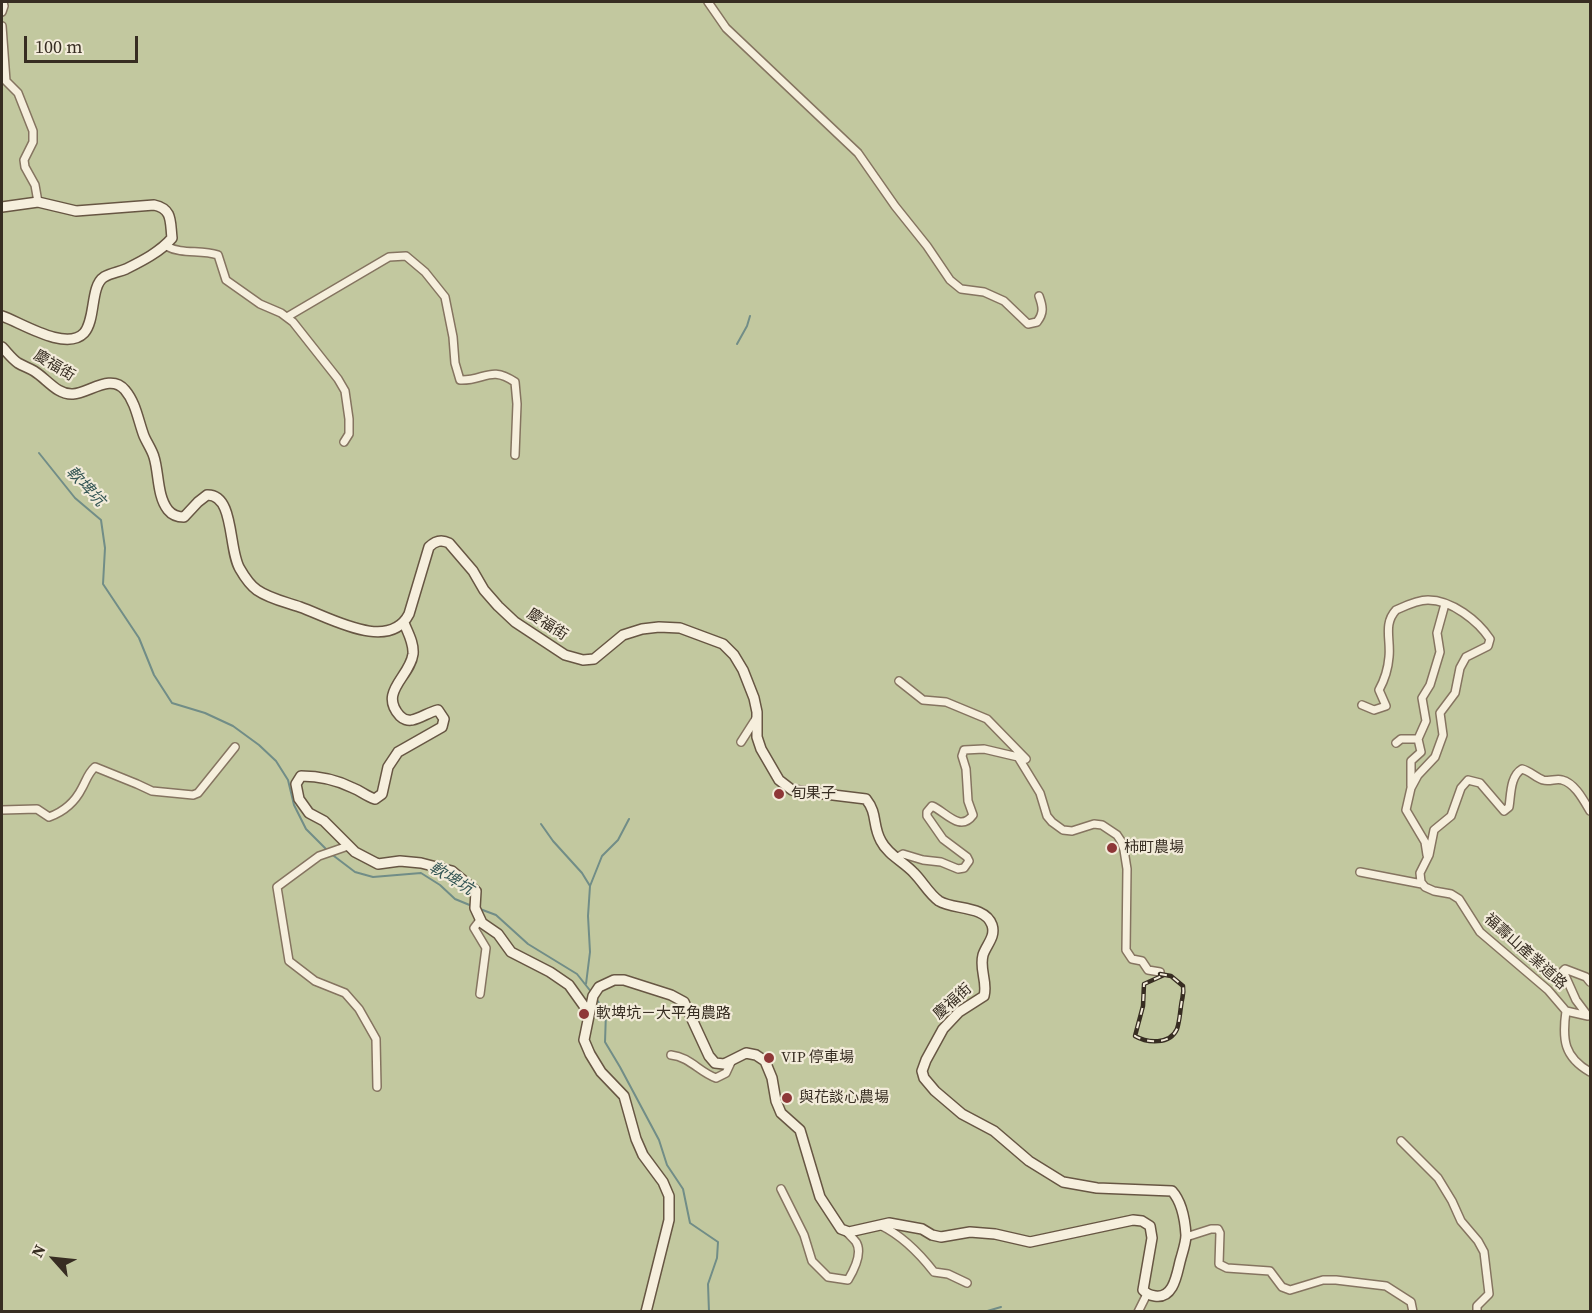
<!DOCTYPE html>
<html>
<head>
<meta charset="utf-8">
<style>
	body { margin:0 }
	#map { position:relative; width:1592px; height:1313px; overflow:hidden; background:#eae1ca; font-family:"Source Serif 4",serif }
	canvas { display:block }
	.frame { position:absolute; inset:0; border:3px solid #372d22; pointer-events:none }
	.north { position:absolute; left:24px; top:1229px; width:60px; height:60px; -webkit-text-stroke:4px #f2ebd9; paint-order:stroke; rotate:297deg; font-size:16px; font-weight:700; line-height:24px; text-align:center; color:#372d22 }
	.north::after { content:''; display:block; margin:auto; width:21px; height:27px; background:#372d22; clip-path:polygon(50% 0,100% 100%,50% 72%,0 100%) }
	.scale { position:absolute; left:24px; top:36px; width:114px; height:27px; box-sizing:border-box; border:3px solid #372d22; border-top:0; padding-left:8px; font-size:18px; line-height:21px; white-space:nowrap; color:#372d22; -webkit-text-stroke:4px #f2ebd9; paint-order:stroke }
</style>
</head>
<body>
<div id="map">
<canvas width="1592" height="1313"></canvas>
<div class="frame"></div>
<div class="north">N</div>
<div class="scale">100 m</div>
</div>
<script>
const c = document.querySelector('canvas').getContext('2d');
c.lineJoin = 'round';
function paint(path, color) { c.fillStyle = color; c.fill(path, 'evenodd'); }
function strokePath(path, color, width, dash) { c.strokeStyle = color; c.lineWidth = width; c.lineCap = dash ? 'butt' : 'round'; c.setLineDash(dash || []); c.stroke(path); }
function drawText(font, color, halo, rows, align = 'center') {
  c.font = font + ' "Source Serif 4","Noto Sans TC",serif'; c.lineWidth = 4.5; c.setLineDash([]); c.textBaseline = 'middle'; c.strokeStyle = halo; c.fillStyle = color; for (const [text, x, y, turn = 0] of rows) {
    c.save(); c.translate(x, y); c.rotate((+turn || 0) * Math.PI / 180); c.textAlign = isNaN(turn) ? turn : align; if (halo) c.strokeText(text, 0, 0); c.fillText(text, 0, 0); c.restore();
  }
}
const green = new Path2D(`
	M2,2H1590V1311L2,1312Z`);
const stream = new Path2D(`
	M737,344L747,326L750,316
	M39,453L75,498L101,520L105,548L103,584L139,638L154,675L172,703L205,713L233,726L259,745L276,761L288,780L294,805L306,829L330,853L355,872L373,877L421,873L440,885L455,899L472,906
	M541,824L553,841L582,873L590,886L588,916L590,952L586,984
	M590,886L602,856L618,840L629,819
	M480,909L496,915L528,944L577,974L592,993
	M597,1000L606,1012L605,1042L620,1067L659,1140L667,1165L683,1189L690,1223L718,1242L717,1258L708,1284L709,1312
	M984,1312L1001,1307`);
const street = new Path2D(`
	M708,2L726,28L858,153L895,206L927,246L950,280L961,289L984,292L1004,301L1028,324L1037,322C1044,313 1043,307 1039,296
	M2,12L4,6L3,2
	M2,26L6,81L18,93L33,131V142L24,160L25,167L35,185L38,202
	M166,246C183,255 200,249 218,255L226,280L260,304L281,313L293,322L338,379L345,391L349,419V434L344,442
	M287,317L389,257L406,256L425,272L445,297L453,337L455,363L460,380C485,381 490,365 515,382L517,404L515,455
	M899,681L923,700L946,702L987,719L1026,759
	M1362,705L1374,710L1386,706L1379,690C1385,679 1388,670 1389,657C1391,640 1383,624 1396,610C1405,606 1417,600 1428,600C1452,600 1478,621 1490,639L1488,646L1466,657L1460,668L1455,693L1440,713L1443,735L1435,757L1418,775L1411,788L1406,810L1425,842L1427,855
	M741,742L757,717
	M1396,743L1401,739H1418L1426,721L1422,698L1430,685L1440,652L1437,633L1445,604
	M1411,786V761L1421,752L1418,739
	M2,810L37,809L49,817C63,812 75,802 82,788C86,781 88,773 95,767L137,784L152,791L193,795L198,793L235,747
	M1590,811C1584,801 1575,783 1562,780C1556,778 1550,782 1543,780C1535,777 1530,771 1522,769C1510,776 1511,795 1509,807L1504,811L1480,783L1468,780L1461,788L1451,816L1434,830L1429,855L1420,873L1421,882L1425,887L1434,891L1451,894L1459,899L1480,932L1548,990L1566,1011C1562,1040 1564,1057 1590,1072
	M348,846L319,856L277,887L289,961L315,981L345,993L359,1009L376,1039L377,1087
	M896,858L903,854L923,860L941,862L958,869L964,868L969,861L967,857L943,839L927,816V812L932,806C945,811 960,833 973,815L968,801L966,769L962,756L964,750L984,749L1018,757L1040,793L1047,816L1052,822L1063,830L1072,831L1094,824L1102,825L1117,835L1121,841L1124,850L1127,869L1126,950L1132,959L1142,961L1148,970L1160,972
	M1360,872L1422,884
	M480,994L486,948L474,928L480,920
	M1566,1011L1588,1016L1576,1000L1563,971L1565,969L1586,977L1590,982
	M671,1055C690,1057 699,1072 716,1078L726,1073L732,1060
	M1401,1141L1438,1178L1452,1201L1461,1221L1478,1241L1484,1252L1489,1294L1477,1306V1312
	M781,1189L804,1235L812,1261L828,1277L848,1280C854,1270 863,1253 856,1242C853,1238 849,1235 846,1231
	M880,1225C901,1235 920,1254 934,1272L948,1274L967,1283
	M1186,1237L1211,1229H1218L1220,1233L1219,1264L1227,1268L1270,1271L1282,1287L1290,1290L1323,1280H1336L1386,1286L1411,1302L1413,1312
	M1138,1312L1147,1294`);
const secondary = new Path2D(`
	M2,207L38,202L76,211L154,205C173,209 170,222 172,238C160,252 142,261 126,269C119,272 111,273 104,277C90,286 96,320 84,333C66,352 20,322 2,316
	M2,347C7,352 12,359 18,363C23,366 29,368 34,371C47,379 57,395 73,394C89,393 111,373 125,390C136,403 138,420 144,436C147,443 152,450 154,457C159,473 157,496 168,510C172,515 178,517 184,517L198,502L207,495C235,494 228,550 240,569C244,576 250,585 257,590C270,599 286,602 300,607C329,617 389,653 409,614L429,547C435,541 441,539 449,543L473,571L484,590L498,606L515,622L565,655L583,660L594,659L623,635L642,629L659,627L680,628L723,644L734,655L743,670L754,698L757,712V737L761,749L779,780L792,790L866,799C878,814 872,825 881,841C888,855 904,862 914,873C923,882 929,894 939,901C953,910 985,905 992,925C996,937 986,945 983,955C979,970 988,982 984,996L959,1012L943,1029L926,1060L922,1071L924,1078L935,1091L962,1114L994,1131L1029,1161L1063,1182L1097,1188L1172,1191C1182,1202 1185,1220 1186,1235C1186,1242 1183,1251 1181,1258C1177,1271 1175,1299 1155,1296C1149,1295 1147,1294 1143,1290L1152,1238L1150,1226L1142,1221L1133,1220L1030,1242L995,1234L970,1232L941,1237L932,1235L922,1229L889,1223L849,1232L841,1229L820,1197L800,1130L781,1113L776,1101L772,1078L765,1061L756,1055L746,1053L724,1064L715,1063L709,1056L684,1002L671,995L624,980H614L599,987L593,996L584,1040L590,1054L601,1072L624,1096L636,1139L643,1155L663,1182L669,1196V1220L646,1312
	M404,623C408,633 414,643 413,654C410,677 378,692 400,716C403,719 408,721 412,720C421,718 429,712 438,710L444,719L442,727L398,752L388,767L382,794L375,799C366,796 361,791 353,788C337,780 318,776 301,776L296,784L299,799L309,813L324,821L355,852L378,864L400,861L421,863L452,871L476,891L475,908L482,923L498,934L511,952L550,972L569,985L589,1013`);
const rail = new Path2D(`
	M1160,974L1171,976L1183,986C1184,992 1183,995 1182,1000C1180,1010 1180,1020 1177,1029C1170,1045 1147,1043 1135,1036L1143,1006L1144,984L1164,975`);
const markers = [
	[779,794,6,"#8e3737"],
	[1112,848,6,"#8e3737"],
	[584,1014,6,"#8e3737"],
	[769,1058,6,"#8e3737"],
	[787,1098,6,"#8e3737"]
];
const streetNames = [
	["慶福街",54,366,31],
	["慶福街",547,625,33],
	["福壽山產業道路",1525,952,42],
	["慶福街",953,1002,-42]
];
const poiNames = [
	["旬果子",791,794],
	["柿町農場",1124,848],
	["軟埤坑－大平角農路",596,1014],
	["VIP 停車場",781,1058],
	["與花談心農場",799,1098]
];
const waterNames = [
	["軟埤坑",85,487,46],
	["軟埤坑",451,879,31]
];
paint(green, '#c2c89f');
strokePath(stream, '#718d87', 2);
strokePath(street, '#857460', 10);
strokePath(secondary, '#675643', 12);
strokePath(street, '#f6efdd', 7);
strokePath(secondary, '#f6efdd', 9);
strokePath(rail, '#372d22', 4.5);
strokePath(rail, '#f2ebd9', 2, [7]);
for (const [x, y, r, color] of markers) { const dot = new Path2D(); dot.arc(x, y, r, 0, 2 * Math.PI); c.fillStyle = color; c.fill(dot); strokePath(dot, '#f2ebd9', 2); }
drawText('15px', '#372d22', '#f2ebd9', streetNames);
drawText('15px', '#372d22', '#f2ebd9', poiNames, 'left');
drawText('italic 16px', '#335554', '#f2ebd9', waterNames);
</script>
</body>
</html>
